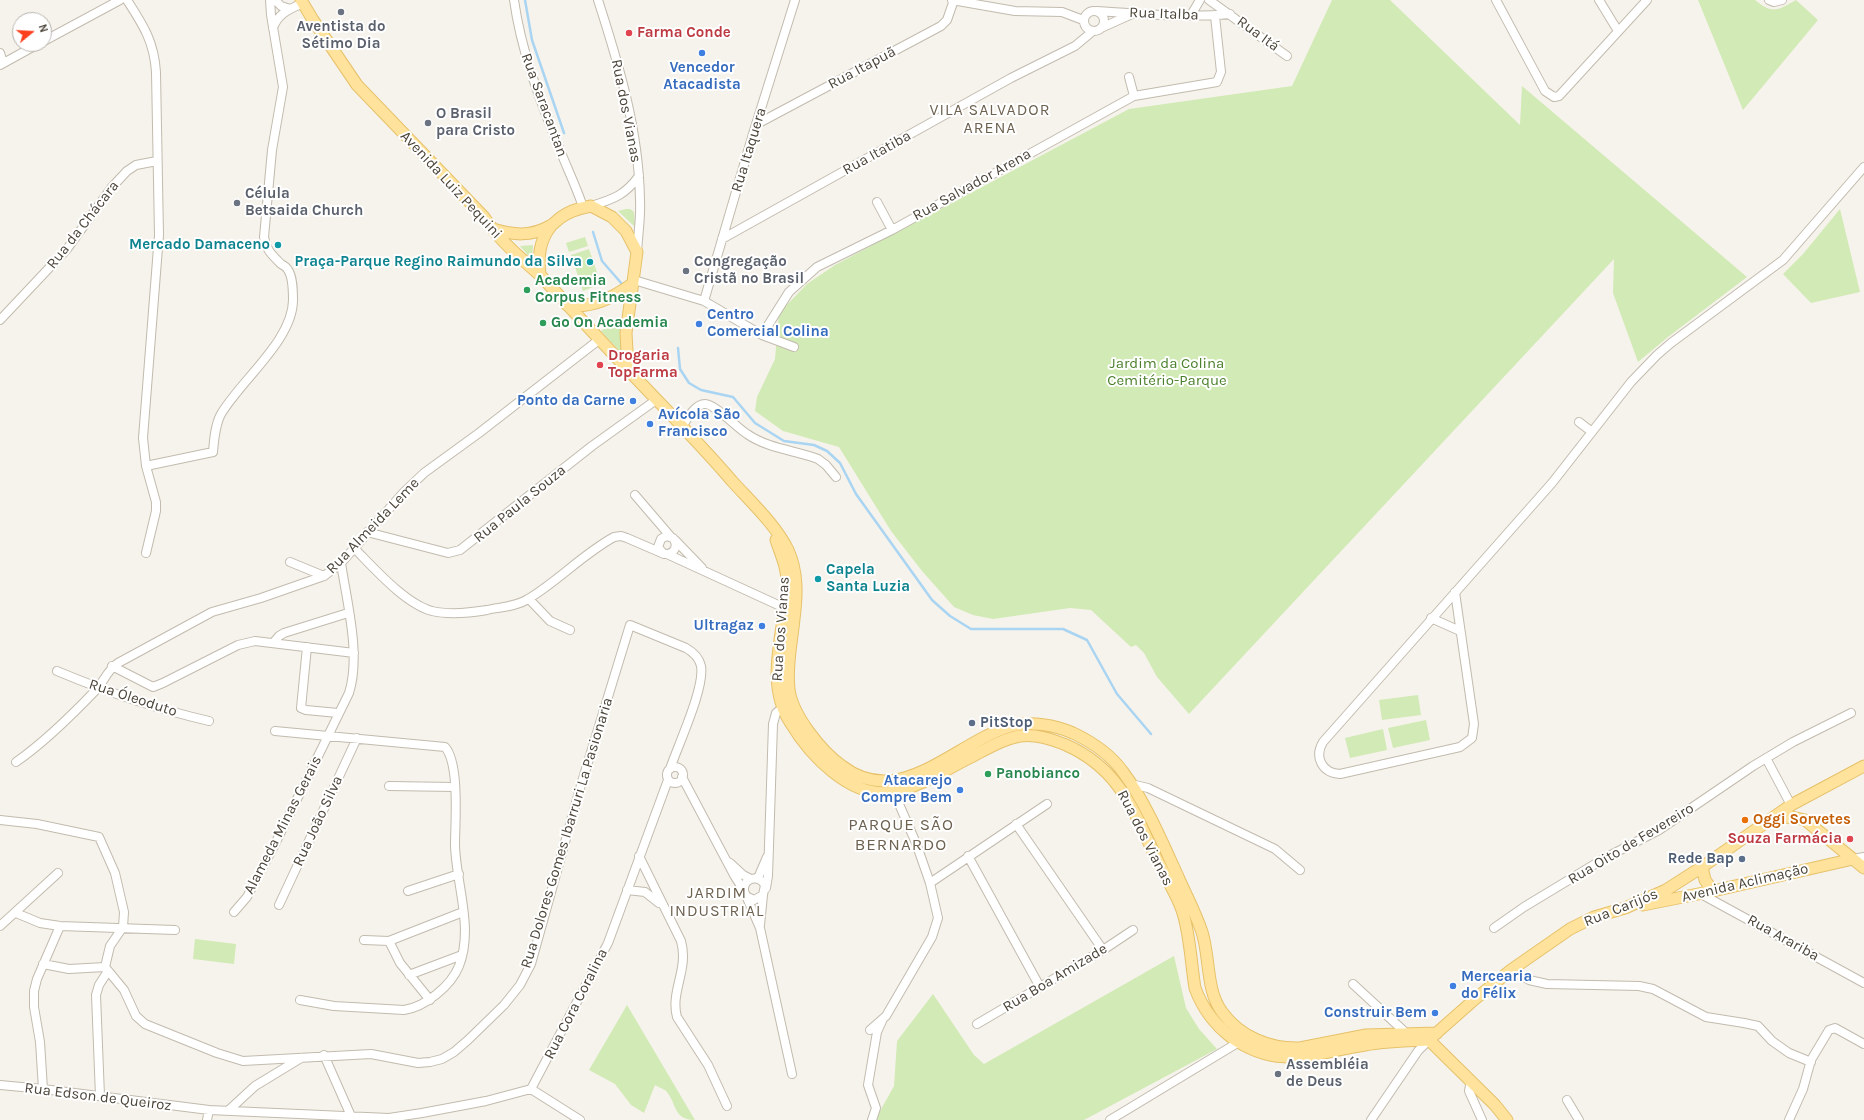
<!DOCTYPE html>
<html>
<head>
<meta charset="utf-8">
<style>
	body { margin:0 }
	#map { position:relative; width:1864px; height:1120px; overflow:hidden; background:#f6f3ec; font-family:Karla,sans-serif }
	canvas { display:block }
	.north { position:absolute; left:12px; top:12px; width:40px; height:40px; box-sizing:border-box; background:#fff; border:1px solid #b7b4b0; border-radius:50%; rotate:72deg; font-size:11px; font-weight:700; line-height:16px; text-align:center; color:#4b4439 }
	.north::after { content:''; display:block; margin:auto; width:14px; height:18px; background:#fc3f1d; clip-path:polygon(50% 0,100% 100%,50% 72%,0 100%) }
</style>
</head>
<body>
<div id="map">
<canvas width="1864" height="1120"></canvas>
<div class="north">N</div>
</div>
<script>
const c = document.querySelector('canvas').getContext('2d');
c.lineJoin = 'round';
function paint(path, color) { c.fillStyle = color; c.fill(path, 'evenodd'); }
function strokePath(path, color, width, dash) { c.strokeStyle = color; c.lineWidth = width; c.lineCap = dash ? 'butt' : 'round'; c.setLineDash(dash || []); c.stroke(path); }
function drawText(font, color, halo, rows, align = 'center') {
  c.font = font + ' Karla,sans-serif'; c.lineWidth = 4; c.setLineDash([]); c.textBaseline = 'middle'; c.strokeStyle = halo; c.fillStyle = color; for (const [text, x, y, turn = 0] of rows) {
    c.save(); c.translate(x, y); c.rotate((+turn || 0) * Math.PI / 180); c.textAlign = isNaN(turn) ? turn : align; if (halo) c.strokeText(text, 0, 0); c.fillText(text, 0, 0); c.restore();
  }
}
const green = new Path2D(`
	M1332,0H1390L1520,125L1522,86L1747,277L1668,337L1638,362L1613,293L1614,259L1189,714L1157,677L1144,653L1136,645L1131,647L1091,610L1070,608L993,619L973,615L954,607L922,571L891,531L839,447L783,431L755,411L757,397L775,359L779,313L807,284L835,265L1129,109L1292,86Z
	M1698,0H1755C1773,15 1778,10 1796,0L1818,20L1743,110Z
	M626,209H630L634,212L635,227L618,211Z
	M1840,209L1860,292L1811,303L1783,274L1803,254Z
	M585,237L588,246L569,252L566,243Z
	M533,245L532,260L520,246Z
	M589,249L601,284L583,291L571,255Z
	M614,322H621L625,357L601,331Z
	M1418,695L1421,715L1382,720L1379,700Z
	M1426,720L1430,740L1393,748L1388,728Z
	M1383,729L1387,750L1350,758L1345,738Z
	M195,939L236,944L234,964L193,959Z
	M1174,956L1186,1008L1199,1029L1217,1049L1084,1120H875L894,1086L897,1041L933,994L974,1055L984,1064Z
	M627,1005L695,1120C673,1120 677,1103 666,1091C664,1089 658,1087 655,1085L644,1113L631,1105L615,1084L589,1070Z`);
const stream = new Path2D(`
	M525,0L532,40L564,133
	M593,232L602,261L622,284
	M678,348L680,369L689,383L701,390L733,397L755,423L784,441L814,445L827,451L840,463L856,494L932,600L950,616L971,629H1063L1087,640L1117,694L1151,734`);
const minor = new Path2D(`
	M127,0C143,25 154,41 156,72L159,235L143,438L146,466L156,502V511L146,553
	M275,0L281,6L290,9
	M514,0C521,50 539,98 558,145C566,166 576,186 583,207
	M598,0C619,65 639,131 640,200C641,217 638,235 637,252
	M952,0L1015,11L1062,12L1083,20
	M1209,0L1287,56
	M1496,0L1545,91L1554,97L1559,96L1647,0
	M1599,0L1618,31
	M1769,0L1774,2L1782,0
	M1084 21a10 10 0 1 1 20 0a10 10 0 1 1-20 0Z
	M1097,11C1139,14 1188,18 1230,14
	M1191,15L1200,0
	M273,28C278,13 290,9 303,3
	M1101,28L1132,14
	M44,41L120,0
	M0,53L3,63
	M0,65L38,44
	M1129,77L1134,96
	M757,124L941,26L947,20L954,0
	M877,202L892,230
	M591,206C614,199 625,195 639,176
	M722,239L1011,78L1075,46L1093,31
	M634,280L704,301L762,335L794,347
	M704,301L753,134L795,0
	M0,320L67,249L112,187L127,171L136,165L157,161
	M762,335L789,292L817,267L892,230L1134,96L1217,82L1221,72L1215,16
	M1579,422L1592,432
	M682,427C687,419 695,404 705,404C715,404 737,428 747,434C769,449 794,450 818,459L826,465L836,477
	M146,466L213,452C214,440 215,425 221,414C241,380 293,340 293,300C293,291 293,277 288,270C287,268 283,265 281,264C272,255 266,250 264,237L272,150L283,87L271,15L270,0
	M635,495L671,537
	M367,532L448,553L460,550L592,446L656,400
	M675,540L702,568
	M354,548C373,567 405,604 432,611C449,615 469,613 487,610C500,607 516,607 528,599C558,581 583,554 614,537L621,536L627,538L664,554C674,555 679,546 673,538L666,536L661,539L658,547L662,552
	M667,554L789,610
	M290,562L324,576
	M1455,592L1474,724L1472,738L1460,747L1340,774C1322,773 1314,757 1323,742L1552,483L1631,382L1657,355L1671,343L1783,260L1864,167
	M529,599L550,621L570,630
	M1431,618L1460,631
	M274,642L279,636L284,633L348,613
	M307,647L301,708L306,710L338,713
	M112,666L153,687L163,683L238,645L255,641L354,653
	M57,671C107,692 157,709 209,721
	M275,731L445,747C460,764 455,823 455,845C456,884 474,928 459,966C451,986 425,1007 404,1010L334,1006L300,1000
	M1766,758L1791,805
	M16,762C45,742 71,716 95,691C104,682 107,670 118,663L212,612L261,598L324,576L341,563L404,492L424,473L479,433L600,339
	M667 775a8 8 0 1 1 16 0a8 8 0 1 1-16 0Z
	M682,777L734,875L744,891
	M1131,784L1148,788L1275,849L1300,870
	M389,786L455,787
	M0,820L37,824L99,837L115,873L124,912L123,927L110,946L105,967L124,990L136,1016L145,1024L217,1053L243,1061L371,1054L418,1063L430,1062L442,1059L454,1052L468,1040L504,1005L520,985L531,964L581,785L630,625L686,648C693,652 699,657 701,666C705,688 678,745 670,769
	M1016,824L1103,950
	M639,856L681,941C689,970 670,991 677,1017L708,1065L727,1106
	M968,856L1040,987
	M1853,859L1864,857
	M730,863L743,875L751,879
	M758,878L767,857
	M930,883L1047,804
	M766,888L768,876L773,724L776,713L786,705
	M627,890L645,892L659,903
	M408,891L459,874
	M1701,894L1864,983
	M748,897L754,900L763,895L765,885C758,874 743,878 744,891L760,928L792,1074
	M279,905L357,738
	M234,912L247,897L275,844L349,693C361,655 347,603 341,563
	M16,913L40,923L60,926L175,930
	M760,925L763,895
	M0,926L58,873
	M1494,928L1524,907L1605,858L1659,830L1753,766L1793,742L1851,713
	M364,940L389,941L400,963L430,1000
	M389,941L463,912
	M43,964L69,969L105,967
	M1511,970L1529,980L1547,984L1639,986L1653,989L1706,1017L1744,1023L1758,1026L1772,1041L1789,1053L1811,1062
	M409,975L462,955
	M1353,984L1406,1033
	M977,1024L1103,950L1133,930
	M870,1030L886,1016L932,937L938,918L930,883L916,843L892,788
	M324,1055L351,1116
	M1471,1080L1469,1091L1482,1120
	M0,1085L43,1089L209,1110L389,1118L422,1113L486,1101L531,1089L608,943L668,780
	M43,1089L40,1042L34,1007V991L37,979L60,926
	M531,1089L580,1120
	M100,1096L96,995L99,985L108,971
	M1567,1100L1579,1120
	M229,1110L255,1086L301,1058
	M207,1120L209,1110
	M872,1120L876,1108L868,1085L877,1032L882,1021
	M1110,1120L1239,1042
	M1371,1120L1418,1051L1429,1040
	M1789,1120L1803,1089L1811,1060L1829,1030L1835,1028L1864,1044`);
const major = new Path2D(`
	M301,0L313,20L357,85L484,217C499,240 519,257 540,275C579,317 618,360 658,401C683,427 708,453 732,481C750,501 776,525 788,550C798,572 797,595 794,619C792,641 786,666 789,689C792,715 821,751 842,766C900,811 956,742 1011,726C1031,721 1055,725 1073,733C1092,742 1111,755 1123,772C1145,801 1164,846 1179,879C1187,897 1196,914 1202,932C1210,957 1206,991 1222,1012C1240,1037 1270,1049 1300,1048L1366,1035L1437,1033
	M493,229C513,235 531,237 550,226C554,224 556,221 560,218C569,211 580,208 591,206L612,217L626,231L637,252L626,333L627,351L633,372
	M540,275C538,257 539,241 551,226
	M567,305C591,309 613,298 632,284
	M776,540C781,555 788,569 787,586C785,630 764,681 790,722C810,755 850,799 893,792C920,787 945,770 969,758C985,750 1002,739 1020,736C1036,734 1051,739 1066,745C1120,769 1133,810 1157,860C1165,876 1176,893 1182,910C1190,933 1191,964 1195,988C1202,1007 1214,1024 1231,1037C1278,1071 1314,1053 1365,1045C1386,1041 1408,1041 1429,1040
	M1774,818L1792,817L1805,820L1864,868
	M1702,867L1705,880L1713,891
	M1643,905L1713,891L1853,859
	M1432,1037L1475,999L1511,970L1570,929L1594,917L1625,908L1666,890L1702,867L1791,805L1864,766
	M1429,1040L1495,1105L1507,1120`);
const markers = [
	[341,12,4,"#6b7280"],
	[629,33,4,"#e0444e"],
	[702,53,4,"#3f7fe0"],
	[428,123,4,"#6b7280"],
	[237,203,4,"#6b7280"],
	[278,245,4,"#0f9aa8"],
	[590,262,4,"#0f9aa8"],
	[686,271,4,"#6b7280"],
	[527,290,4,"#2e9e5b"],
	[543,323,4,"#2e9e5b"],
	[699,324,4,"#3f7fe0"],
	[600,365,4,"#e0444e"],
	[633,401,4,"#3f7fe0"],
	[650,424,4,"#3f7fe0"],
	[818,579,4,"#0f9aa8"],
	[762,626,4,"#3f7fe0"],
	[972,723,4,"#5c6f8a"],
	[988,774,4,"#2e9e5b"],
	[960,790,4,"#3f7fe0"],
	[1745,820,4,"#e8710a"],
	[1850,839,4,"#e0444e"],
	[1742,859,4,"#5c6f8a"],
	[1453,986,4,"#3f7fe0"],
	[1435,1013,4,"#3f7fe0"],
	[1278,1074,4,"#6b7280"]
];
const streetNames = [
	["Rua Italba",1164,14,2],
	["Rua Itá",1258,34,36],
	["Rua Itapuã",862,68,-28],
	["Rua Saracantan",544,105,70],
	["Rua dos Vianas",626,111,79],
	["Rua Itaquera",749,150,-73],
	["Rua Itatiba",877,153,-29],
	["Avenida Luiz Pequini",451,185,47],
	["Rua Salvador Arena",972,185,-29],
	["Rua da Chácara",83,225,-52],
	["Rua Paula Souza",520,504,-39],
	["Rua Almeida Leme",373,526,-46],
	["Rua dos Vianas",781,629,-86],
	["Rua Óleoduto",133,698,18],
	["Rua João Silva",318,821,-65],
	["Alameda Minas Gerais",283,825,-63],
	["Rua Dolores Gomes Ibarruri La Pasionaria",567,833,-73],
	["Rua dos Vianas",1145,838,63],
	["Rua Oito de Fevereiro",1631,844,-31],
	["Avenida Aclimação",1745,883,-13],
	["Rua Carijós",1621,908,-22],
	["Rua Arariba",1783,938,29],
	["Rua Boa Amizade",1055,978,-31],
	["Rua Cora Coralina",576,1004,-63],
	["Rua Edson de Queiroz",98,1097,7]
];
const worshipNames = [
	["Aventista do",341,27,"center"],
	["Sétimo Dia",341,44,"center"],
	["O Brasil",436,114],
	["para Cristo",436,131],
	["Célula",245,194],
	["Betsaida Church",245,211],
	["Congregação",694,262],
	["Cristã no Brasil",694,279],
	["Assembléia",1286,1065],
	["de Deus",1286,1082]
];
const healthNames = [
	["Farma Conde",637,33],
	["Drogaria",608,356],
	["TopFarma",608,373],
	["Souza Farmácia",1842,839,"right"]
];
const shopNames = [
	["Vencedor",702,68,"center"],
	["Atacadista",702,85,"center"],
	["Centro",707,315,"left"],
	["Comercial Colina",707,332,"left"],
	["Ponto da Carne",625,401],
	["Avícola São",658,415,"left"],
	["Francisco",658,432,"left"],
	["Ultragaz",754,626],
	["Atacarejo",952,781],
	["Compre Bem",952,798],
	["Mercearia",1461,977,"left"],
	["do Félix",1461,994,"left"],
	["Construir Bem",1427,1013]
];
const cultureNames = [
	["Mercado Damaceno",270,245],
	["Praça-Parque Regino Raimundo da Silva",582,262],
	["Capela",826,570,"left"],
	["Santa Luzia",826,587,"left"]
];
const leisureNames = [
	["Academia",535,281],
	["Corpus Fitness",535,298],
	["Go On Academia",551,323],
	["Panobianco",996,774]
];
const parkNames = [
	["Jardim da Colina",1167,364],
	["Cemitério-Parque",1167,381]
];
const serviceNames = [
	["PitStop",980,723],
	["Rede Bap",1734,859,"right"]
];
const foodNames = [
	["Oggi Sorvetes",1753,820]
];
const neighbourhoodNames = [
	["VILA SALVADOR",990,110],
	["ARENA",990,128],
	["JARDIM",717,893],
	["INDUSTRIAL",717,911]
];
const quarterNames = [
	["PARQUE SÃO",901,825],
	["BERNARDO",901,845]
];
paint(green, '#d2eab5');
strokePath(stream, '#a9d4f2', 2.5);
strokePath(minor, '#c2bbae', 10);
strokePath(major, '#e6c16a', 13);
strokePath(minor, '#fff', 8);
strokePath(major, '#ffe39c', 11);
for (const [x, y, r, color] of markers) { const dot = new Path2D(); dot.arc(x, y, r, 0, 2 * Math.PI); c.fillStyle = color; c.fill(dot); strokePath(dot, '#fff', 1.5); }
drawText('15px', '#4b4439', '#fff', streetNames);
drawText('bold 15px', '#5b616d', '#fff', worshipNames, 'left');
drawText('bold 15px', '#be3a42', '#fff', healthNames, 'left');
drawText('bold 15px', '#366cbe', '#fff', shopNames, 'right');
drawText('bold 15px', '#0d838f', '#fff', cultureNames, 'right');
drawText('bold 15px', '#27864d', '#fff', leisureNames, 'left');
drawText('15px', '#4a7f2a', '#fff', parkNames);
drawText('bold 15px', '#4e5e75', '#fff', serviceNames, 'left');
drawText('bold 15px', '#c56008', '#fff', foodNames, 'left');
c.letterSpacing = '1px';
drawText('16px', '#6e6250', '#fff', neighbourhoodNames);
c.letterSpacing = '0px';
c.letterSpacing = '1px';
drawText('17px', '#6e6250', '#fff', quarterNames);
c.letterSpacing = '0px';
</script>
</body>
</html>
